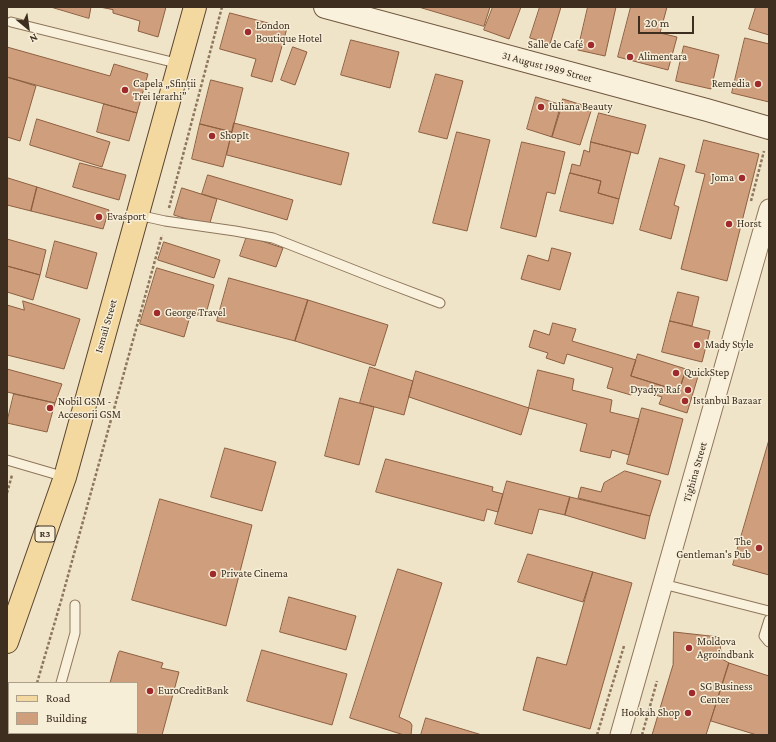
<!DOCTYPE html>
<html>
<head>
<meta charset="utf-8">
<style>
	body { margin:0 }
	#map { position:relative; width:776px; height:742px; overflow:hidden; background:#f0e4c8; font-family:"Crimson Pro",serif }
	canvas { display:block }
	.frame { position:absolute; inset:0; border:8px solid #3d2e20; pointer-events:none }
	.legend { position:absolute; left:8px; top:682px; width:130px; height:52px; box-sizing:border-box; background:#f7eed8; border:1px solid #ada18e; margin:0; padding:5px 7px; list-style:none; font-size:12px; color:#3d2e20 }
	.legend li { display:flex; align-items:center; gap:8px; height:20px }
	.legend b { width:20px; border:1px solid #ada18e }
	.north { position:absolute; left:8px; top:8px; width:40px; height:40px; -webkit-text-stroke:3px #f7eed8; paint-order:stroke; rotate:151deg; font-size:11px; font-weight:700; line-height:16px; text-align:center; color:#3d2e20 }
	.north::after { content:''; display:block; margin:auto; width:14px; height:18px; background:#3d2e20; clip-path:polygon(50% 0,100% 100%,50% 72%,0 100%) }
	.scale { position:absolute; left:638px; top:16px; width:56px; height:18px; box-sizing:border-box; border:2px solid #3d2e20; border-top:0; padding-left:5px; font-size:12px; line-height:14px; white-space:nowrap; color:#3d2e20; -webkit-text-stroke:3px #f7eed8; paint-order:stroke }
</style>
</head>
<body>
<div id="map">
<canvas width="776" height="742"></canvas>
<div class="frame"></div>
<ul class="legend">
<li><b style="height:5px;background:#f3d9a0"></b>Road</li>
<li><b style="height:11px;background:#cf9f7d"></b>Building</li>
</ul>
<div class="north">N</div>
<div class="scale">20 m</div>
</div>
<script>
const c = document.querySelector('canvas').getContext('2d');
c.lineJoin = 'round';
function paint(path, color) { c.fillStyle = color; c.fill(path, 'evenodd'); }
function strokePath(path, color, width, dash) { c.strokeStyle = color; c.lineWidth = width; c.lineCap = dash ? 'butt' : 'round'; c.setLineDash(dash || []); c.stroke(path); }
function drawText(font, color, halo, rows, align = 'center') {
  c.font = font + ' "Crimson Pro",serif'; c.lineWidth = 3; c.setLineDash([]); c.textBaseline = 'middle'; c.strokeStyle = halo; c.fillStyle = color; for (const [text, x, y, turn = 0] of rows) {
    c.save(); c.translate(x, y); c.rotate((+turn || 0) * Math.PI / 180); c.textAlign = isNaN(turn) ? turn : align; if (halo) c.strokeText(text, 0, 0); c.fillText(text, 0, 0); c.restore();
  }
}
const building = new Path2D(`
	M51,7H91L89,18Z
	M100,7H166L158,37L138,31L140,21L113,13V10Z
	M419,7H490L484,26Z
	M493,7H521L509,39L484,30Z
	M540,7H561L550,44L530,38Z
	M588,7H616L605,56L578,50Z
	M631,7H667L660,33L677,37L668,70L618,57Z
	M756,7H769V35L749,29Z
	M230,13L287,28L272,82L251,76L256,59L220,49Z
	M745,38L769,44V102L732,93Z
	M351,40L399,52L390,88L341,75Z
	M684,46L719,55L711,89L676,81Z
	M7,47L110,76L114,64L148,74L137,113L7,77Z
	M293,47L307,52L295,85L281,80Z
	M436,74L463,81L447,139L419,132Z
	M7,77L36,86L20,141L7,137Z
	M211,80L243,88L232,132L200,124Z
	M536,97L562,105L552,137L527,129Z
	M563,99L592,108L580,145L552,137Z
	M104,104L137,113L129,141L97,132Z
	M599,113L646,125L638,154L591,142Z
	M37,119L110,142L102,167L30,145Z
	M234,123L349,153L341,185L227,155Z
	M200,124L232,132L223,167L192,159Z
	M457,132L490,140L467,231L433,223Z
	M704,140L759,154L727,281L681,269L705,174L696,172Z
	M522,142L565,152L555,194L547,192L536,237L501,228Z
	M591,142L631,152L619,199L598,193L601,181L570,173L572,164L580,166L584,150L589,152Z
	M660,158L685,165L674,205L679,207L671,239L640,230Z
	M80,163L126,175L119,200L73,187Z
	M570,173L601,181L598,193L619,199L613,224L560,211Z
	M208,175L293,200L287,220L202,194Z
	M8,178L37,187L31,211L7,205Z
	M37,187L109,210L103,229L31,211Z
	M182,188L217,199L209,226L174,215Z
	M247,236L283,248L276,267L240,256Z
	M7,239L46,250L40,275L7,266Z
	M55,241L97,253L87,289L46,277Z
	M164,242L220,260L214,278L158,260Z
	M552,248L571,253L560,290L521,279L528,255L548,261Z
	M7,266L40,275L33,300L7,292Z
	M157,268L214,285L205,317L191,313L184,337L140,324Z
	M229,278L308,300L295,341L217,321Z
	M678,292L699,297L692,326L670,321Z
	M308,300L388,325L375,366L295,341Z
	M23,301L80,319L64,369L7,355V305L24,310Z
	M670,321L710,331L702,362L662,352Z
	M553,323L576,329L572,341L636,360L631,376L679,391L686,369L699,373L687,413L659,404L662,397L633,388L631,395L607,388L613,368L567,354L564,364L546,358L548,353L529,347L534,330L549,335Z
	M638,354L686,369L679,391L631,376Z
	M370,367L413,381L404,415L360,403Z
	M7,369L62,384L55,403L7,392Z
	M538,370L574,379L572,390L612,400L610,412L639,419L629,455L612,450L610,458L580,451L587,424L529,408Z
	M416,371L529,408L521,435L409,397Z
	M14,394L55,403L47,432L7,423Z
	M340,398L374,407L359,465L325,456Z
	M642,408L683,419L668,475L627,464Z
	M769,440V575L733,565Z
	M225,448L276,462L262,511L211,497Z
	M386,459L493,487L492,491L503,494L498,512L487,509L484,521L376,492Z
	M625,471L661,481L650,516L578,498L581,487L601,492L604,483Z
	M507,481L570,497L565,515L539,509L532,534L495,524Z
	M570,497L650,516L645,539L565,515Z
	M160,499L252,525L226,626L132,600Z
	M528,554L593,572L583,602L518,582Z
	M398,569L442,583L399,717L410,722L412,725L411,735H404L350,718Z
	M593,572L632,583L590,729L523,710L537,657L566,665Z
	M289,597L356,616L346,650L280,632Z
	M674,632L719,637L722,659L729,663L706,735H652L673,665Z
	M262,650L347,674L332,725L247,701Z
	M120,651L163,663L161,668L179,672L162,735H96L97,733H137V683H110L118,654Z
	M729,663L769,676V735H757L711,721Z
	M426,718L482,735H421Z`);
const path = new Path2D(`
	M751,201L764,151
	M169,208L222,7
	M7,493L12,475
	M37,683L61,601L162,235
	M22,735V733
	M597,735L624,646
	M642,735L657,681`);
const lane = new Path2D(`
	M11,22L180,64
	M138,215L165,221L235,231L273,238L382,281L440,303
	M7,460L65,477
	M663,584L769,611
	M769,620L764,636L769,642
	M61,683L75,633V605`);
const street = new Path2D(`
	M620,735L769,209`);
const secondary = new Path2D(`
	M325,7L707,110L769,128`);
const primary = new Path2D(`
	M7,642L65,477L195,7`);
const markers = [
	[248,32,4,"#9e2a2b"],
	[591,45,4,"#9e2a2b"],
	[630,57,4,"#9e2a2b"],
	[758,84,4,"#9e2a2b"],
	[125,90,4,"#9e2a2b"],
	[541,107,4,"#9e2a2b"],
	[212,136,4,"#9e2a2b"],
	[742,178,4,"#9e2a2b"],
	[99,217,4,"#9e2a2b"],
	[729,224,4,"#9e2a2b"],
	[157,313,4,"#9e2a2b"],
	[697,345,4,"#9e2a2b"],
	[676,373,4,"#9e2a2b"],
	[688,390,4,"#9e2a2b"],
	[685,401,4,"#9e2a2b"],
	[50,408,4,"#9e2a2b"],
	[759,548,4,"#9e2a2b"],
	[213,574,4,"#9e2a2b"],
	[689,648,4,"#9e2a2b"],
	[150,691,4,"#9e2a2b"],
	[692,693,4,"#9e2a2b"],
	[688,713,4,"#9e2a2b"]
];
const shields = [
	[45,534,20]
];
const shieldNames = [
	["R3",45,534]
];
const poiNames = [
	["London",256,26],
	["Boutique Hotel",256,39],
	["Salle de Café",583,45,"right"],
	["Alimentara",638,57],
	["Capela „Sfinții",133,84],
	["Trei Ierarhi”",133,97],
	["Remedia",750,84,"right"],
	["Iuliana Beauty",549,107],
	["ShopIt",220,136],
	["Joma",734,178,"right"],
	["Evaśport",107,217],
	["Horst",737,224],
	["George Travel",165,313],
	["Mady Style",705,345],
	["QuickStep",684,373],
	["Dyadya Raf",680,390,"right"],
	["Istanbul Bazaar",693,401],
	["Nobil GSM -",58,402],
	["Accesorii GSM",58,415],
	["The",751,542,"right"],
	["Gentleman's Pub",751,555,"right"],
	["Private Cinema",221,574],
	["Moldova",697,642],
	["Agroindbank",697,655],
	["SG Business",700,687],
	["Center",700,700],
	["EuroCreditBank",158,691],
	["Hookah Shop",680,713,"right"]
];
const streetNames = [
	["31 August 1989 Street",547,67,15],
	["Ismail Street",106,326,-74],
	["Tighina Street",695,472,-74]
];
paint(building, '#cf9f7d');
strokePath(building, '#8d5f41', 1);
strokePath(lane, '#8d765c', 11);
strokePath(street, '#8d765c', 21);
strokePath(secondary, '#6f573f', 24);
strokePath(primary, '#5b4430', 24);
strokePath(path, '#8d765c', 2.5, [3, 2]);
strokePath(lane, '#faf1dc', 9);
strokePath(street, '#faf1dc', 19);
strokePath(secondary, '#faf1dc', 22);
strokePath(primary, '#f3d9a0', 22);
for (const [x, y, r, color] of markers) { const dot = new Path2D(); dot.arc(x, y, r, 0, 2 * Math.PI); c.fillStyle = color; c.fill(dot); strokePath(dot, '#f7eed8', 1.5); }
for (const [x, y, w] of shields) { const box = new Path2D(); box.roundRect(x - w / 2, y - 8, w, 16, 3); c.fillStyle = '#f7eed8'; c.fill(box); strokePath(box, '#3d2e20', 1); }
drawText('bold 10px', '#3d2e20', null, shieldNames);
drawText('11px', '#3d2e20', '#f7eed8', poiNames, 'left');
drawText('11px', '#3d2e20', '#f7eed8', streetNames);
</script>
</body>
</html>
